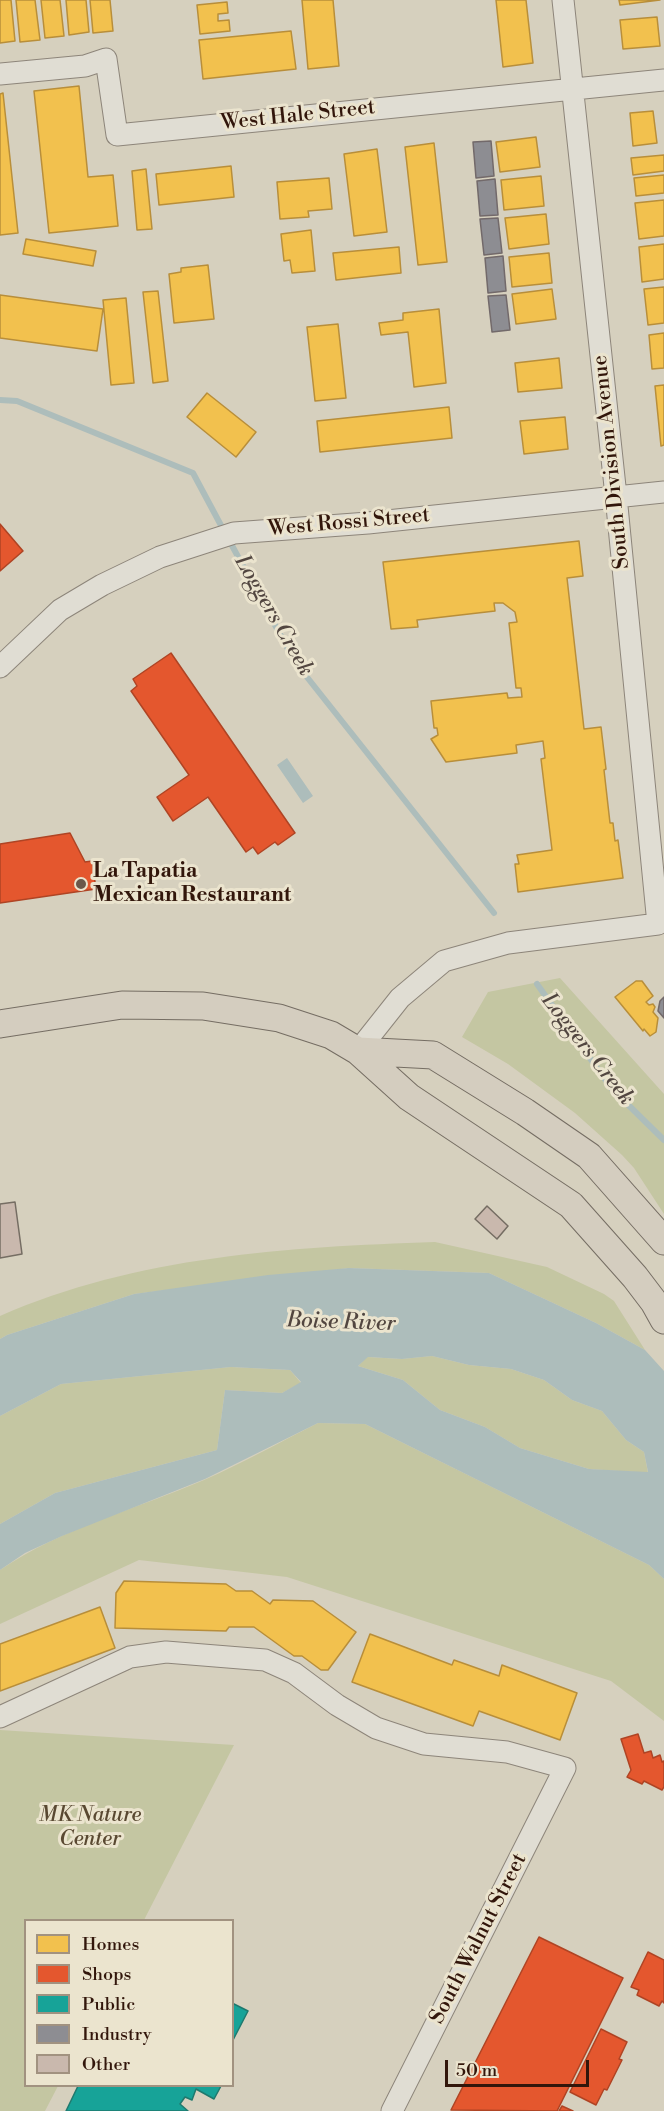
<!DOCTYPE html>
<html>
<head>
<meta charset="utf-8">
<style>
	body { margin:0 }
	#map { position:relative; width:664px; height:2111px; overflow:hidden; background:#d6d0be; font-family:"Libre Bodoni",serif }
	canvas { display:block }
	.legend { position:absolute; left:24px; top:1919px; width:210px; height:168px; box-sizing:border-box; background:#ebe4ce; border:2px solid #a19280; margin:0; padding:8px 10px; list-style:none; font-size:18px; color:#32160b }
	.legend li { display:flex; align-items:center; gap:12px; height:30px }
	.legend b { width:30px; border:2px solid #a19280 }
	.scale { position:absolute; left:445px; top:2060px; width:144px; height:27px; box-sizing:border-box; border:3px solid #32160b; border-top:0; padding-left:8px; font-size:18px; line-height:21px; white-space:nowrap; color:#32160b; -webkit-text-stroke:4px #ebe4ce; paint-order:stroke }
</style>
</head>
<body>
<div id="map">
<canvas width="664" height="2111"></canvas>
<ul class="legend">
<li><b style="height:16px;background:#f2c14e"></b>Homes</li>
<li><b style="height:16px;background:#e4572e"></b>Shops</li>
<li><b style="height:16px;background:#17a398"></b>Public</li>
<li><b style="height:16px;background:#8d8d92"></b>Industry</li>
<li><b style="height:16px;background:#c9b8ad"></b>Other</li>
</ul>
<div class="scale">50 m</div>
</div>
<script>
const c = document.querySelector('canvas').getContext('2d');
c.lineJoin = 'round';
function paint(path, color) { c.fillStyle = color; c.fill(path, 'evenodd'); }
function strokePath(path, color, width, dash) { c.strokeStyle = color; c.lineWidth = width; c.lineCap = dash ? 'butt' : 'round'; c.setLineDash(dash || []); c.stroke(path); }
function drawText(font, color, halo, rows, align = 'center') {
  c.font = font + ' "Libre Bodoni",serif'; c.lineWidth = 6; c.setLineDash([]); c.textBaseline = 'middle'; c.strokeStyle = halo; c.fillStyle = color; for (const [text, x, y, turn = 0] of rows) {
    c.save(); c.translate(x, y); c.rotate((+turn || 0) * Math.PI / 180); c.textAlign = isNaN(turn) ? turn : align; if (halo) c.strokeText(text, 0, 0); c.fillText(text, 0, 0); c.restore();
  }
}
const green = new Path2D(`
	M560,978L664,1094V1214L634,1168L622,1155L575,1113L508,1064L462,1037L488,992Z
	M435,1242L547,1267L604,1294L614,1301L645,1350L596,1323L489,1273L349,1268L134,1294L7,1335L0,1339V1316C137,1256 288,1247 435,1242Z
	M432,1356L469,1365L511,1369L544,1380L572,1400L602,1411L626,1440L644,1452L648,1473L589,1469L520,1448L485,1427L440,1410L403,1380L358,1366L367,1357L402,1359Z
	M231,1367L290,1370L301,1383L282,1393L225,1390L217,1450L55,1493L0,1524V1416L61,1384Z
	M318,1423L365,1424L649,1565L664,1579V1721L611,1681L287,1577L139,1560L0,1624V1570C62,1528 136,1509 204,1480C243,1463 280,1442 318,1423Z
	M0,1730L234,1745L144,1920H26V2086H58L45,2111H0Z`);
const water = new Path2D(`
	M287,758L313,796L303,803L277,765Z
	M349,1268L489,1273L596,1323L645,1350L664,1371V1579L649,1565L365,1424L318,1423L205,1479L62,1536L25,1553L0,1570V1524L55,1493L217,1450L225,1390L282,1393L301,1382L290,1370L231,1367L61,1384L0,1416V1339L7,1335L134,1294L268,1275ZM432,1356L469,1365L511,1369L544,1380L572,1400L602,1411L626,1440L644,1452L648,1472L589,1469L520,1448L485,1427L440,1410L403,1380L358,1366L368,1357L402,1359Z`);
const homes = new Path2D(`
	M0,0H11L15,41L0,43Z
	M16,0H35L40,40L20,42Z
	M41,0H60L64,36L45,38Z
	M66,0H86L89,32L69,35Z
	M90,0H110L113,31L93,33Z
	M302,0H333L339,66L308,69Z
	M496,0H526L533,63L503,67Z
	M619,0H660L620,5Z
	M227,2L228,13L218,14V21L229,20L230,31L200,34L197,5Z
	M657,17L660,46L623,49L620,20Z
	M291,31L296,69L203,79L199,40Z
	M79,86L88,177L113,175L118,226L49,233L34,91Z
	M3,93L18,233L0,235V94Z
	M653,111L657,143L633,146L630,113Z
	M536,137L540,167L500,172L496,142Z
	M434,143L447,262L418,265L405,147Z
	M377,149L387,232L354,236L344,154Z
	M664,155V171L633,175L631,158Z
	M231,166L234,197L159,205L156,174Z
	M146,169L152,229L137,230L132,171Z
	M664,175V193L636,196L634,178Z
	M541,176L544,206L504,210L501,180Z
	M329,178L332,209L308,211L309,217L280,219L277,182Z
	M664,200V236L639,239L635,203Z
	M546,214L549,244L509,249L505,218Z
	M311,230L315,271L292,273L290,260L284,261L281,234Z
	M26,239L96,251L93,266L23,254Z
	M664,244V279L642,282L639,247Z
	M399,247L401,273L336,280L333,253Z
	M549,253L552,283L512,287L509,257Z
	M208,265L214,319L174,323L169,274L181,272V268Z
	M664,287V323L648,325L644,289Z
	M552,289L556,319L516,324L512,294Z
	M158,291L168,381L153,383L143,292Z
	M0,295L103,309L97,351L0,338Z
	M126,298L134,383L111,385L103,300Z
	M439,309L446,383L414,387L408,332L381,335L379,323L403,320V313Z
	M338,324L346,398L315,401L307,327Z
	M664,333V368L652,369L649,335Z
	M559,358L562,388L518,392L515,363Z
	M664,385V445L661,446L655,386Z
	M207,393L256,432L236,457L187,417Z
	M449,407L452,438L320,452L317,421Z
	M565,417L568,449L524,454L520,421Z
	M579,541L583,576L567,578L584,729L601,727L606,769L604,770L610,823H613L615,841L618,840L623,878L518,892L515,864H519L517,855L552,850L541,759L545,758L543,741L516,745L517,753L446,762L431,739L438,735L437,728H434L431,701L507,693L508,698L522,697L521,688H516L509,623L517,622L515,612L503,603H494L495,611L417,620L418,627L391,629L383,562Z
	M636,981H642L653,996L646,1002L649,1005L653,1004L655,1007L653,1012L658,1018L656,1032L650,1036L644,1029L643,1031L615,997Z
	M124,1581L226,1584L236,1591H252L270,1604L273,1600L313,1601L356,1632L328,1670H321L302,1656H294L254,1627H229L226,1631L115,1628L116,1593Z
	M100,1607L115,1648L0,1691V1644Z
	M370,1634L452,1665L454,1660L499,1676L502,1665L577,1693L560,1740L479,1711L473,1726L352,1682Z`);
const shops = new Path2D(`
	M0,524L23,551L0,571Z
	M171,653L295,833L278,845L275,842L258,854L253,847L246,852L208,797L173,821L157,797L189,775L131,691L137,686L133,679Z
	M70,833L85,862L92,861L96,889L0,903V844Z
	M638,1734L644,1753L651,1751L653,1758L660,1755L662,1762L664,1761V1787L662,1790L644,1781L642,1784L627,1777L631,1770L621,1739Z
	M539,1937L623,1978L557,2111L451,2110Z
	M648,1952L664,1960V2003L662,2001L659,2006L637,1995L639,1990L631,1987Z
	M601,2029L627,2042L619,2059L622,2060L607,2090L604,2089L596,2105L570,2092Z
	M562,2106L573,2111H559Z`);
const public = new Path2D(`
	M232,2003L248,2011L232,2042Z
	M78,2086H221L214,2099L196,2089L192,2100L185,2097L180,2104L188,2111H66Z`);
const industry = new Path2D(`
	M491,141L494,176L476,178L473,142Z
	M495,179L498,215L480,216L477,181Z
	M498,218L502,253L484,255L480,219Z
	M503,256L506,291L488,293L485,258Z
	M506,295L510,330L492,332L488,296Z
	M664,997V1018L658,1011L660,1001Z`);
const stream = new Path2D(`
	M0,400L17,401L193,473L224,531
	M229,540L295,662L494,913
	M537,984L612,1089L664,1140`);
const building = new Path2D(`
	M15,1202L22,1254L0,1258V1204Z
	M487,1206L508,1226L497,1239L475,1219Z`);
const minor = new Path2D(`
	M563,0L616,496L658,924
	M0,74L85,66L106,59L117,135L664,80
	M0,667L60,610L102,585L160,557L234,533L368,523L664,492
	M358,1051L400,998L444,961L508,943L658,924L664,920
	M0,1717L130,1657L166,1652L265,1660L294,1673L337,1705L376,1728L424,1744L507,1752L565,1768L392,2111`);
const major = new Path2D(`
	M0,1024L122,1005L203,1006L279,1018L331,1035L358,1051L409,1097L571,1205L635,1277L654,1302L664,1320
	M358,1051L433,1055L525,1112L589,1156L664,1241`);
const markers = [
	[81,884,6,"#6b574a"]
];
const streetNames = [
	["West Hale Street",298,116,-6],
	["South Division Avenue",612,462,-96],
	["West Rossi Street",349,523,-5],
	["South Walnut Street",479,1939,-63]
];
const poiNames = [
	["La Tapatia",93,872],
	["Mexican Restaurant",93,896]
];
const parkNames = [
	["MK Nature",90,1816],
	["Center",90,1840]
];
const waterNames = [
	["Loggers Creek",273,616,60],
	["Loggers Creek",587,1050,52],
	["Boise River",341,1323,2]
];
paint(green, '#c4c6a2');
paint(water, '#adbdbb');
paint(homes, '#f2c14e');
strokePath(homes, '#b88e3a', 1.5);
paint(shops, '#e4572e');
strokePath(shops, '#af4424', 1.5);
paint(public, '#17a398');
strokePath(public, '#1f796e', 1.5);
paint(industry, '#8d8d92');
strokePath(industry, '#72696a', 1.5);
strokePath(stream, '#adbdbb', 6);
paint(building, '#c9b8ad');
strokePath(building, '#756d63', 1.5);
strokePath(minor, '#8d857a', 23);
strokePath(major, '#756d63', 29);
strokePath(minor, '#e0ddd3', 21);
strokePath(major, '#d4cdbf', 27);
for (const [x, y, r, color] of markers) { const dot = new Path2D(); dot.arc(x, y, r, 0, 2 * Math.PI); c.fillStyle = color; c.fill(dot); strokePath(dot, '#ebe4ce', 2); }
drawText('21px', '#32160b', '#ebe4ce', streetNames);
drawText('bold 21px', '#32160b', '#ebe4ce', poiNames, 'left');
drawText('italic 21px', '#594831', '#ebe4ce', parkNames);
drawText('italic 22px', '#524640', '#ebe4ce', waterNames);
</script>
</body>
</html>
